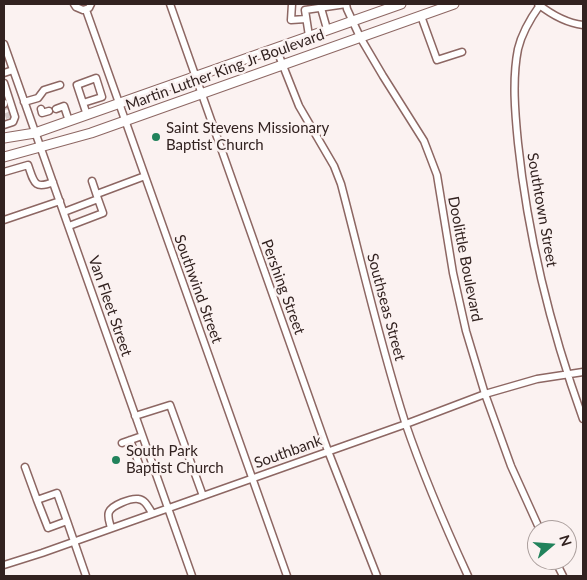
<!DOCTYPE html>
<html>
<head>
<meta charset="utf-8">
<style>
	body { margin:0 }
	#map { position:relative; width:587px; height:580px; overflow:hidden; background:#fbf2f1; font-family:Lato,sans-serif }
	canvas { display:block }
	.frame { position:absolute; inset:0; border:5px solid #322220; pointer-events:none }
	.north { position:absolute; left:527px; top:520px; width:50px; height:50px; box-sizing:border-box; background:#fbf2f1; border:1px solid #ab9f9d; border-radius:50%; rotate:72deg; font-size:14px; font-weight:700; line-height:20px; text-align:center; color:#322220 }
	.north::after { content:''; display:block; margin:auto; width:18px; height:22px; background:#21825b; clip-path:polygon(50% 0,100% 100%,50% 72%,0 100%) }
</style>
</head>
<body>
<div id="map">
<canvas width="587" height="580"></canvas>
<div class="frame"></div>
<div class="north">N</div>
</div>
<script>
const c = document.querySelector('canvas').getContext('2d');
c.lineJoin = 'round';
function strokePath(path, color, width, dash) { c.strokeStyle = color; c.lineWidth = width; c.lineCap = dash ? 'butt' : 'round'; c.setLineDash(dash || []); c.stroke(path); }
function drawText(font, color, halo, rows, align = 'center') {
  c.font = font + ' Lato,sans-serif'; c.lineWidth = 5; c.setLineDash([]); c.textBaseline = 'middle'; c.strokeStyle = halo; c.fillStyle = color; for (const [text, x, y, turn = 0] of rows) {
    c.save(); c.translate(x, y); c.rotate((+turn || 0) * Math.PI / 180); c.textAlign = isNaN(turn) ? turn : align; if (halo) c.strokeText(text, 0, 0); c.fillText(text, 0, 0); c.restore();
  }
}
const minorTunnel = new Path2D(`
	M4,104L9,118`);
const minor = new Path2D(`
	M74,4L76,7L83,10L89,8L91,4
	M170,4L328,451L377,576
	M292,4L291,20L306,19
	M346,4L347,9L360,37L383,76L424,141L437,175L453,273L466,331L485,394L511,466L540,530
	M538,4C552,15 566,23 583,25
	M540,5C530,19 522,32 518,49C512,79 515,113 518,143C528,238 551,330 583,419
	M321,8L327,29
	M86,10L287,576
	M421,16L437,60L462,52
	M309,36L305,10L346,4
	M4,44L192,576
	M276,48L299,106L334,166L341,184C362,264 380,344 405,422C423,475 445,526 468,576
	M4,73L13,70
	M4,83L15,117L13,122L4,125
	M24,102L38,98L44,90L60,85
	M4,103V104
	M83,103L102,97L96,78L77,85L87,115
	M41,109L42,113L49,111
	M56,109L64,106L69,121
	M4,172L28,165C34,182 34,190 53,182
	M97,194L145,176
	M64,212L98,199L92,181
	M4,220L60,201
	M69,226L103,213L98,199
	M135,416L170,405L203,496
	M130,440L141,469L146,471L154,468
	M122,443L142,436
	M25,467L37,500L57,493L67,521L48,528L37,500
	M67,521L86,576
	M111,528C110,523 107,517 109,512C112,505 131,498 138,499C146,500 148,507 152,513
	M555,560L563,576
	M4,565L42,553L406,424L485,394L537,379L583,372`);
const major = new Path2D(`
	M4,138L35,133L401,4
	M4,157L91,133L454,4`);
const markers = [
	[156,137,5,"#21825b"],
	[116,460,5,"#21825b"]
];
const streetNames = [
	["Martin Luther King Jr Boulevard",225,70,-20],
	["Southtown Street",542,210,80],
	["Doolittle Boulevard",465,259,79],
	["Pershing Street",283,287,70],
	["Southwind Street",198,289,70],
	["Van Fleet Street",110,306,71],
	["Southseas Street",386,307,75],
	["Southbank",288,452,-20]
];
const poiNames = [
	["Saint Stevens Missionary",166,128],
	["Baptist Church",166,145],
	["South Park",126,451],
	["Baptist Church",126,468]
];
strokePath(minorTunnel, '#d3c8c7', 6, [6, 3]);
strokePath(minor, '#8d6763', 9);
strokePath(major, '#8d6763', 11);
strokePath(minor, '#fff', 6);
strokePath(major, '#fff', 9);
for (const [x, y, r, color] of markers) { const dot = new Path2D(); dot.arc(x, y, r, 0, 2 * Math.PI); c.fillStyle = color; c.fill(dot); strokePath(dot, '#fbf2f1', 2); }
drawText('15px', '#322220', '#fbf2f1', streetNames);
drawText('15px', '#322220', '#fbf2f1', poiNames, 'left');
</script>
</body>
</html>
